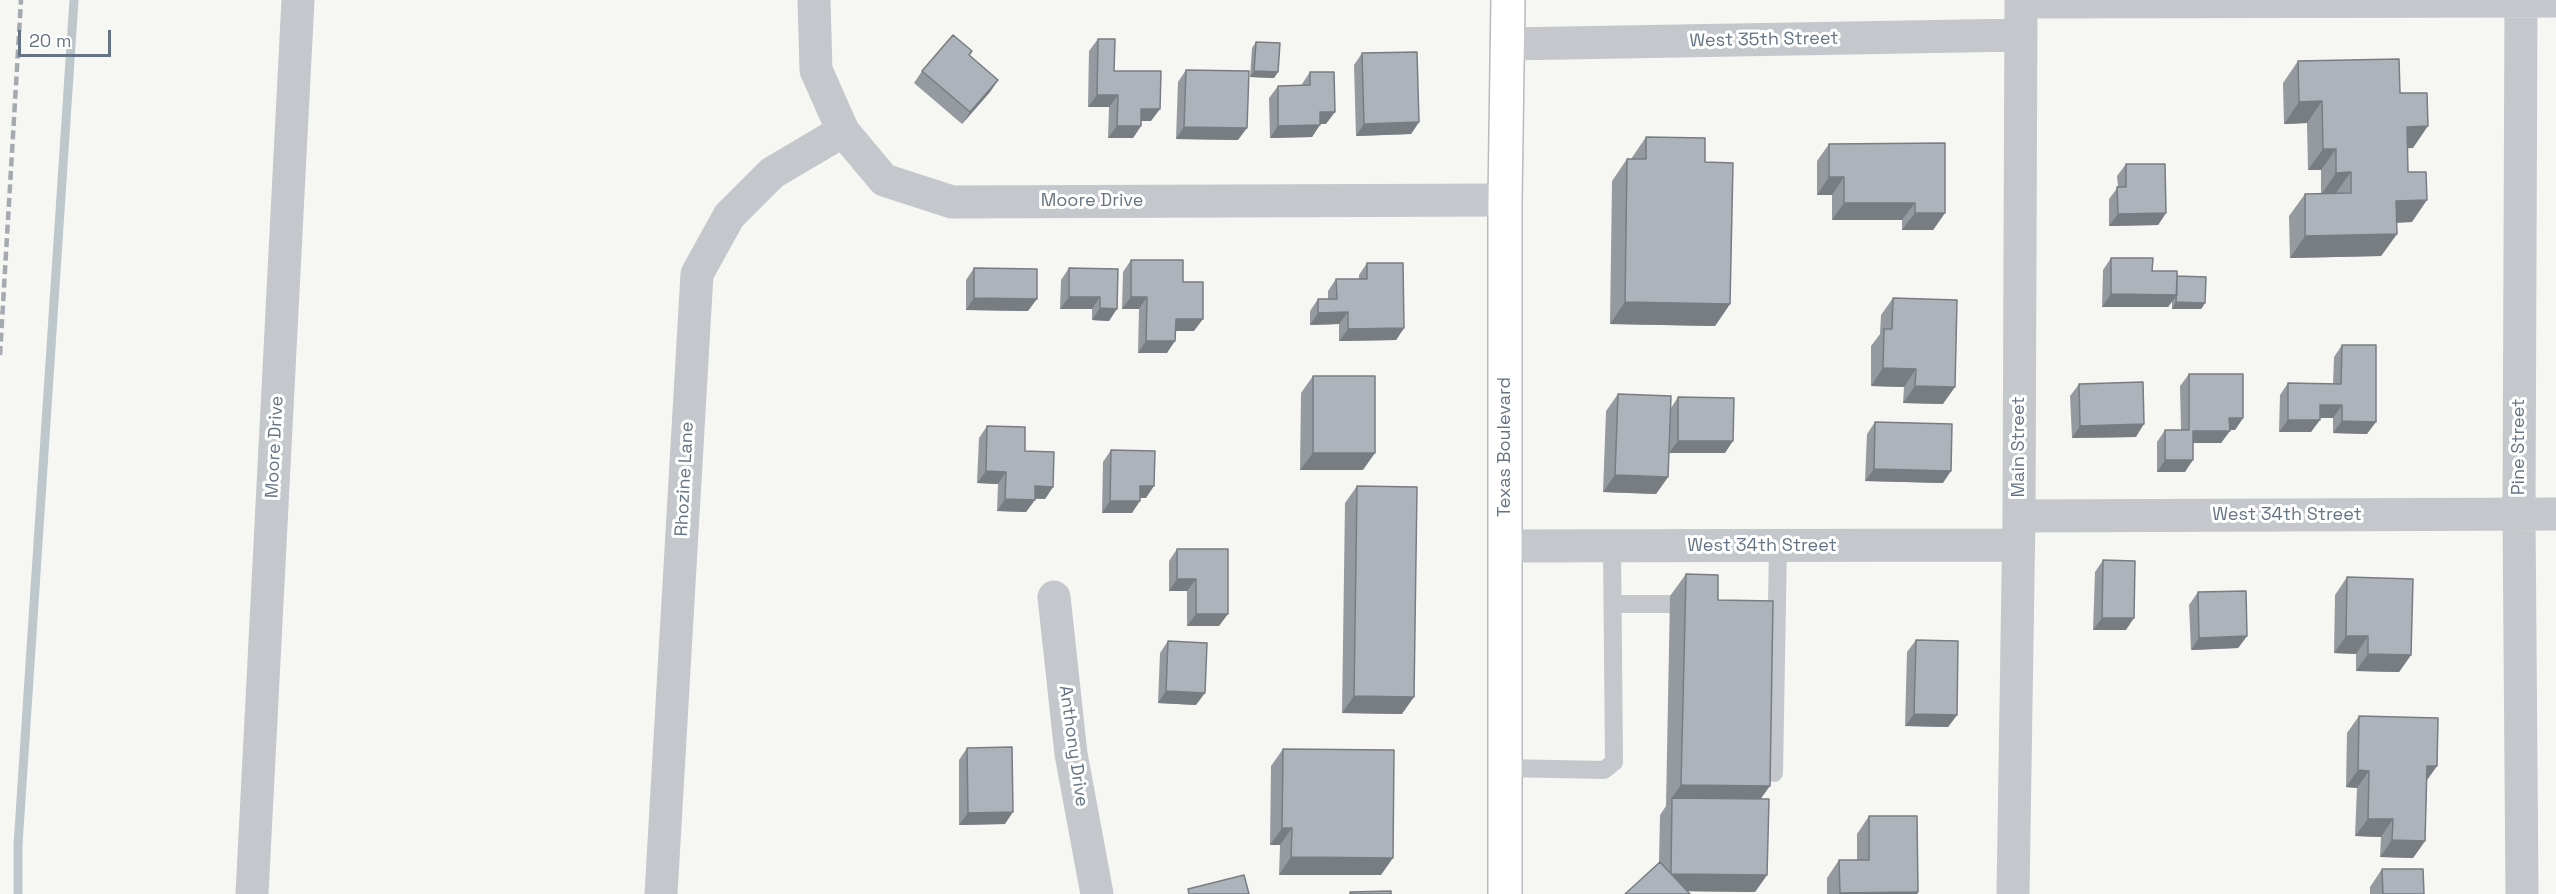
<!DOCTYPE html>
<html>
<head>
<meta charset="utf-8">
<style>
	body { margin:0 }
	#map { position:relative; width:2556px; height:894px; overflow:hidden; background:#f6f7f3; font-family:"Space Grotesk",sans-serif }
	canvas { display:block }
	.scale { position:absolute; left:18px; top:30px; width:93px; height:27px; box-sizing:border-box; border:3px solid #657485; border-top:0; padding-left:8px; font-size:18px; line-height:21px; white-space:nowrap; color:#657485; -webkit-text-stroke:4px #fff; paint-order:stroke }
</style>
</head>
<body>
<div id="map">
<canvas width="2556" height="894"></canvas>
<div class="scale">20 m</div>
</div>
<script>
const c = document.querySelector('canvas').getContext('2d');
c.lineJoin = 'round';
function strokePath(path, color, width, dash) { c.strokeStyle = color; c.lineWidth = width; c.lineCap = dash ? 'butt' : 'round'; c.setLineDash(dash || []); c.stroke(path); }
function paint(path, color) { c.fillStyle = color; c.fill(path, 'evenodd'); }
function drawText(font, color, halo, rows, align = 'center') {
  c.font = font + ' "Space Grotesk",sans-serif'; c.lineWidth = 6; c.setLineDash([]); c.textBaseline = 'middle'; c.strokeStyle = halo; c.fillStyle = color; for (const [text, x, y, turn = 0] of rows) {
    c.save(); c.translate(x, y); c.rotate((+turn || 0) * Math.PI / 180); c.textAlign = isNaN(turn) ? turn : align; if (halo) c.strokeText(text, 0, 0); c.fillText(text, 0, 0); c.restore();
  }
}
const stream = new Path2D(`
	M18,894V845L74,0`);
const service = new Path2D(`
	M1613,604H1695
	M1505,768L1604,770L1614,762L1612,546
	M1774,773L1778,545`);
const minor = new Path2D(`
	M814,0L816,70L843,131L884,180L952,202L1505,200
	M2521,0L2519,514L2522,894
	M2021,2L2556,1
	M1508,44L2020,35
	M2019,516L2556,514
	M1505,546L2018,545
	M1054,597L1071,754L1097,894
	M252,894L298,0
	M661,894L697,274L729,216L772,173L843,131
	M2013,894L2019,516L2021,0`);
const secondary = new Path2D(`
	M1505,894V200L1508,0`);
const rail = new Path2D(`
	M0,355L21,0`);
const wall = new Path2D(`
	M1098,39L1114,71L1151,121H1141V126L1133,138H1108L1109,107H1088L1089,51Z
	M1256,42L1278,72L1274,78L1250,77L1252,48Z
	M1362,53L1419,122L1411,134L1356,136L1354,65Z
	M969,55L998,80L990,92L962,124L914,83L922,71Z
	M2298,61L2400,93L2413,148H2407L2408,172L2412,222L2396,223L2397,234L2381,256L2290,258L2289,216L2305,194H2321V170H2308L2307,123L2284,124L2283,83Z
	M1186,70L1238,140L1176,139L1178,82Z
	M1310,72L1326,124H1320L1312,137L1270,138L1269,98L1278,86H1302V84Z
	M1646,137L1705,162L1730,304L1715,326L1610,324L1612,181L1627,159H1631Z
	M1829,144L1945,213L1933,230H1902V220H1832V195H1817V161Z
	M2126,164L2166,213L2158,225L2109,226V199L2118,187L2117,176Z
	M2111,258L2152,271L2177,276L2205,303L2201,309H2172V301L2168,307H2102L2103,270Z
	M1131,260L1183,282L1194,331H1176L1167,353H1138L1139,309H1122L1123,272Z
	M1367,263L1404,328L1396,340L1339,341V324L1310,325V311L1318,299H1328V291L1336,279H1359V275Z
	M974,268L1028,311L966,310V280Z
	M1069,268L1118,269L1109,321L1092,320V309H1060L1061,280Z
	M1893,298L1943,404L1903,403L1904,387L1871,386V346L1880,334L1881,315Z
	M2342,345L2367,434L2333,433V418H2320L2311,432H2279L2280,395L2288,383L2333,384L2334,357Z
	M2189,374L2243,418L2235,430H2230L2221,443H2193L2185,472H2157V442L2165,430H2181L2180,386Z
	M1313,376L1363,470H1300L1301,393Z
	M2079,384L2136,437L2072,438L2070,396Z
	M1618,394L1671,408L1678,397L1725,453H1669L1670,434L1668,477L1656,494L1603,492L1606,411Z
	M1875,422L1943,483L1865,481L1867,434Z
	M987,426L1025,451L1053,487L1045,499H1035L1026,512L997,511L998,484L977,483L979,438Z
	M1111,450L1146,498H1140L1132,513H1102L1103,462Z
	M1357,486L1402,714L1342,713L1345,503Z
	M1177,549H1228L1219,626H1187V591H1169V561Z
	M2103,560L2126,630H2093L2095,572Z
	M1686,574L1718,600L1761,799L1767,875L1755,892L1688,891L1659,862L1660,815L1666,806L1670,596Z
	M2347,577L2411,655L2399,672L2356,671V654L2334,653L2335,595Z
	M2198,592L2247,636L2238,648L2191,650L2189,605Z
	M1916,640L1957,715L1948,727L1905,726L1907,652Z
	M1168,641L1196,705L1158,703L1160,653Z
	M2359,716L2437,766L2427,780L2425,841L2413,858L2380,857L2381,837L2355,836L2357,788L2346,787L2347,733Z
	M967,748L1005,824L959,825V760Z
	M1283,749L1381,875H1279L1280,845H1270L1271,766Z
	M1869,816L1918,892L1917,894H1827V878L1839,860H1857V834Z
	M2382,869L2424,894H2370V887Z`);
const shadedWall = new Path2D(`
	M1254,71L1278,72L1274,78L1250,77Z
	M998,80L990,92L962,124L970,112Z
	M1097,95H1118L1109,107H1088Z
	M2322,101L2307,123L2284,124L2299,102Z
	M1141,109H1160L1151,121H1133Z
	M1320,112H1335L1326,124H1312Z
	M1419,122L1411,134L1356,136L1364,124Z
	M1320,125L1312,137L1270,138L1278,126Z
	M1117,126H1141L1133,138H1108Z
	M2428,126L2413,148L2392,149L2407,127Z
	M1184,127L1247,128L1238,140L1176,139Z
	M2323,149H2336L2321,170H2308Z
	M2351,172L2335,194L2321,195L2336,173Z
	M1829,177H1844L1832,195H1817Z
	M2427,200L2412,222L2380,223L2396,201Z
	M1844,203H1915L1902,220H1832Z
	M1915,213H1945L1933,230H1902Z
	M2166,213L2158,225L2109,226L2118,214Z
	M2397,234L2381,256L2290,258L2305,236Z
	M2111,294L2177,295L2168,307H2102Z
	M1069,297H1100L1092,309H1060Z
	M1131,297H1147L1139,309H1122Z
	M974,298L1037,299L1028,311L966,310Z
	M1625,302L1730,304L1715,326L1610,324Z
	M2176,302L2205,303L2201,309H2172Z
	M1100,308L1117,309L1109,321L1092,320Z
	M1348,312L1339,324L1310,325L1318,313Z
	M1176,319H1203L1194,331H1167Z
	M1404,328L1396,340L1339,341L1348,329Z
	M1146,341H1175L1167,353H1138Z
	M1883,368L1916,369L1904,387L1871,386Z
	M1915,386L1955,387L1943,404L1903,403Z
	M2320,405H2342L2333,418H2311Z
	M2229,418H2243L2235,430H2221Z
	M2288,420H2320L2311,432H2279Z
	M2342,421L2376,422L2367,434L2333,433Z
	M2144,424L2136,437L2072,438L2080,426Z
	M2193,431H2230L2221,443H2185Z
	M1678,441H1733L1725,453H1669Z
	M1313,453H1375L1363,470H1300Z
	M2165,460H2193L2185,472H2157Z
	M1874,469L1951,471L1943,483L1865,481Z
	M986,471L1006,472L998,484L977,483Z
	M1615,475L1668,477L1656,494L1603,492Z
	M1035,486L1053,487L1045,499L1027,498Z
	M1140,486H1154L1146,498H1132Z
	M1005,499L1035,500L1026,512L997,511Z
	M1110,501H1140L1132,513H1102Z
	M1177,579H1196L1187,591H1169Z
	M1196,614H1228L1219,626H1187Z
	M2102,618H2134L2126,630H2093Z
	M2247,636L2238,648L2191,650L2199,638Z
	M2346,636H2368L2356,654L2334,653Z
	M2368,654L2411,655L2399,672L2356,671Z
	M1166,691L1205,693L1196,705L1158,703Z
	M1354,696L1414,697L1402,714L1342,713Z
	M1914,714L1957,715L1948,727L1905,726Z
	M2427,766H2437L2424,784Z
	M2358,770L2369,771L2357,788L2346,787Z
	M1681,785L1770,786L1754,808L1672,798L1666,806Z
	M1013,812L1005,824L959,825L968,813Z
	M2368,819H2393L2381,837L2355,836Z
	M1282,828H1292L1280,845H1270Z
	M2392,840L2425,841L2413,858L2380,857Z
	M1291,857L1393,858L1381,875H1279Z
	M1671,874L1767,875L1755,892L1659,891Z
	M1918,892L1917,894H1839L1840,893Z`);
const building = new Path2D(`
	M953,35L972,51L969,55L998,80L970,112L922,71Z
	M1098,39H1115L1114,71H1161L1160,109H1141V126H1117L1118,95H1097Z
	M1256,42L1280,43L1278,72L1254,71Z
	M1417,52L1419,122L1364,124L1362,53Z
	M2399,59L2400,93H2427L2428,126L2407,127L2408,172H2426L2427,200L2396,201L2397,234L2305,236V194L2351,193V172L2336,173V149H2323L2322,101L2299,102L2298,61Z
	M1186,70L1249,71L1247,128L1184,127Z
	M1310,72H1334L1335,112H1320V125L1278,126V86L1310,85Z
	M1646,137L1705,138V162L1733,163L1730,304L1625,302L1627,159H1646Z
	M1945,143V213H1915V203H1844V177H1829V144Z
	M2126,164H2165L2166,213L2118,214L2117,187H2126Z
	M2111,258H2153L2152,271H2177V295L2111,294Z
	M1131,260H1183V282H1203V319H1176L1175,341H1146L1147,297H1131Z
	M1367,263H1403L1404,328L1348,329V312L1318,313V299H1337L1336,279H1367Z
	M974,268L1037,269V299L974,298Z
	M1069,268L1118,269L1117,309L1100,308V297H1069Z
	M2177,276L2206,277L2205,303L2176,302Z
	M1893,298L1957,300L1955,387L1915,386L1916,369L1883,368L1884,329H1892Z
	M2342,345H2376V422L2342,421V405H2320V420H2288V383L2341,384Z
	M2189,374H2243V418H2229L2230,431H2193V460H2165V430H2189Z
	M1313,376H1375V453H1313Z
	M2143,382L2144,424L2080,426L2079,384Z
	M1618,394L1671,396L1668,477L1615,475Z
	M1678,397L1734,398L1733,441H1678Z
	M1875,422L1952,424L1951,471L1874,469Z
	M987,426L1025,427V451L1054,452L1053,487L1035,486V500L1005,499L1006,472L986,471Z
	M1111,450L1155,451L1154,486H1140V501H1110Z
	M1357,486L1417,487L1414,697L1354,696Z
	M1177,549H1228V614H1196V579H1177Z
	M2103,560L2135,561L2134,618H2102Z
	M1686,574L1718,575V600L1773,601L1770,786L1681,785Z
	M2347,577L2413,579L2411,655L2368,654V636H2346Z
	M2246,591L2247,636L2199,638L2198,592Z
	M1916,640L1958,641L1957,715L1914,714Z
	M1168,641L1207,643L1205,693L1166,691Z
	M2359,716L2438,718L2437,766H2427L2425,841L2392,840L2393,819H2368L2369,771L2358,770Z
	M1012,747L1013,812L968,813L967,748Z
	M1283,749L1394,750L1393,858L1291,857L1292,828H1282Z
	M1672,798L1769,799L1767,875L1671,874Z
	M1869,816H1917L1918,892L1840,893L1839,860H1869Z
	M1660,862L1690,894H1625Z
	M2382,869H2423L2424,894H2383Z
	M1244,875L1249,894H1189L1188,889Z
	M1391,891V894H1350V892Z`);
const streetNames = [
	["West 35th Street",1764,40,-1],
	["Moore Drive",1092,201],
	["Moore Drive",275,447,-87],
	["Texas Boulevard",1505,447,-90],
	["Main Street",2019,447,-90],
	["Pine Street",2519,447,-90],
	["Rhozine Lane",685,479,-87],
	["West 34th Street",2287,515],
	["West 34th Street",1762,546],
	["Anthony Drive",1073,746,82]
];
strokePath(stream, '#bdc7cc', 9);
strokePath(secondary, '#b6bbc0', 36);
strokePath(service, '#c4c7cb', 18);
strokePath(minor, '#c4c7cb', 33);
strokePath(secondary, '#fff', 33);
strokePath(rail, '#a4aab0', 4.5, [9, 4.5]);
paint(wall, '#949aa0');
paint(shadedWall, '#787d82');
paint(building, '#acb3ba');
strokePath(building, '#787d82', 1.5);
drawText('18px', '#657485', '#fff', streetNames);
</script>
</body>
</html>
